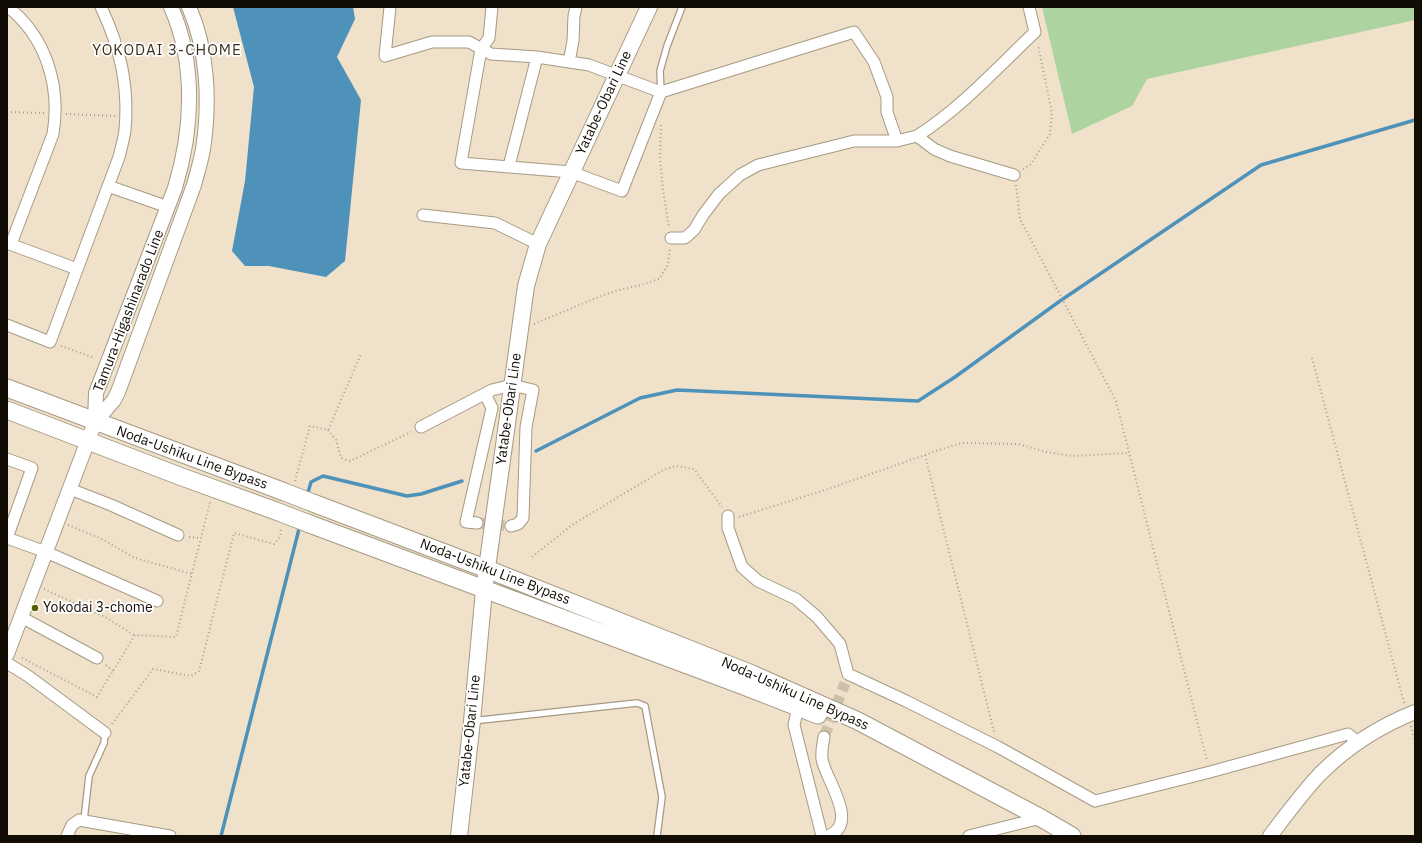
<!DOCTYPE html>
<html>
<head>
<meta charset="utf-8">
<style>
	body { margin:0 }
	#map { position:relative; width:1422px; height:843px; overflow:hidden; background:#efe1ca; font-family:"IBM Plex Sans",sans-serif }
	canvas { display:block }
	.frame { position:absolute; inset:0; border:8px solid #110d05; pointer-events:none }
</style>
</head>
<body>
<div id="map">
<canvas width="1422" height="843"></canvas>
<div class="frame"></div>
</div>
<script>
const c = document.querySelector('canvas').getContext('2d');
c.lineJoin = 'round';
function paint(path, color) { c.fillStyle = color; c.fill(path, 'evenodd'); }
function strokePath(path, color, width, dash) { c.strokeStyle = color; c.lineWidth = width; c.lineCap = dash ? 'butt' : 'round'; c.setLineDash(dash || []); c.stroke(path); }
function drawText(font, color, halo, rows, align = 'center') {
  c.font = font + ' "IBM Plex Sans",sans-serif'; c.lineWidth = 3.5; c.setLineDash([]); c.textBaseline = 'middle'; c.strokeStyle = halo; c.fillStyle = color; for (const [text, x, y, turn = 0] of rows) {
    c.save(); c.translate(x, y); c.rotate((+turn || 0) * Math.PI / 180); c.textAlign = isNaN(turn) ? turn : align; if (halo) c.strokeText(text, 0, 0); c.fillText(text, 0, 0); c.restore();
  }
}
const green = new Path2D(`
	M1042,7H1415V20L1147,79L1132,106L1072,134Z`);
const water = new Path2D(`
	M233,7H353L355,19L337,57L361,100L345,261L326,277L269,266H245L232,251L245,181L254,87Z`);
const stream = new Path2D(`
	M536,451L640,398L677,390L918,401L955,377L1060,301L1261,165L1415,120
	M307,496L311,482L323,476L407,496L421,494L462,481
	M221,836L300,525`);
const minorTunnel = new Path2D(`
	M477,523L511,526
	M824,737L845,683`);
const path = new Path2D(`
	M7,112L44,113
	M66,114L116,116
	M661,125L660,158L663,190L669,228
	M1023,169L1031,164L1050,134L1052,113L1038,45
	M1016,185L1020,219L1116,401L1207,761
	M534,324L596,298L615,291L641,285L659,279L668,265L670,248
	M61,346L95,358
	M1312,358L1404,703
	M328,430L336,440L341,458L350,461L411,432
	M925,455L994,732
	M295,481L310,426L328,430L361,354
	M739,517L828,489L945,448L962,443L1018,444L1047,452L1072,456L1129,453
	M68,525L104,540L135,558L192,574
	M189,537L200,538
	M532,557L572,525L663,470L676,466L694,469L722,507
	M44,589L105,617L134,635
	M22,658L97,697L135,635L176,637L210,502
	M106,665L113,671
	M112,724L153,669L191,676L199,671L234,533L274,544L280,537L282,527
	M1411,726L1415,742`);
const service = new Path2D(`
	M661,92L660,71L667,46L682,7
	M472,721L637,703L645,706L662,797L657,836
	M84,820L89,776L104,743L105,733`);
const minor = new Path2D(`
	M8,7C46,37 61,86 53,134L11,244
	M390,7L385,56L432,42H469L491,54L537,57L589,65L661,92L622,191L571,172L461,163L481,49L489,38L492,7
	M569,62L573,41L574,16L576,7
	M661,92L854,32L874,62L887,97V112L897,141
	M917,136C961,108 997,68 1035,32L1029,7
	M509,166L537,57
	M108,186L168,207
	M423,215L495,223L538,244
	M671,238H685L694,230L703,215L719,194L740,175L758,165L854,141H897L917,136L934,149L950,156L1014,175
	M7,243L77,269
	M7,325L50,342L119,157C121,148 124,139 125,130C129,85 120,47 101,7
	M421,427L492,390L512,385L533,390L526,427L523,518L518,524L511,526
	M7,459L32,468L7,538
	M70,489L111,505L178,535
	M728,516V528L742,567L758,581L796,599L817,617L840,644L848,674L906,701L998,747L1095,801L1210,772L1348,734L1358,742
	M477,523L466,522L492,408L485,394
	M7,538L46,552L157,601
	M21,617L97,658
	M7,663L28,676L105,733
	M798,707L794,725L822,836
	M824,737C823,744 821,752 822,759C824,777 861,824 828,836
	M67,836L72,825L79,820L170,836
	M969,836L1041,818`);
const tertiary = new Path2D(`
	M95,422L114,400L118,392L194,185C197,173 201,161 203,149C210,103 208,50 189,7
	M7,654L95,422L96,393L175,188C193,129 196,64 171,7
	M1270,836C1286,815 1302,793 1320,774C1347,747 1380,726 1415,712`);
const secondary = new Path2D(`
	M459,836L472,721L484,590L526,286L538,244L649,7`);
const primary = new Path2D(`
	M7,388L282,491
	M7,410L182,477L276,511
	M313,503L487,569L752,674L858,721L1041,818L1072,836
	M307,523L744,686L818,715`);
const primaryBridge = new Path2D(`
	M282,491L313,503
	M276,511L307,523`);
const markers = [
	[35,608,4,"#556205"]
];
const streetNames = [
	["Yatabe-Obari Line",604,103,-65],
	["Tamura-Higashinarado Line",129,311,-69],
	["Yatabe-Obari Line",509,409,-82],
	["Noda-Ushiku Line Bypass",192,458,20],
	["Noda-Ushiku Line Bypass",495,572,21],
	["Noda-Ushiku Line Bypass",795,694,24],
	["Yatabe-Obari Line",470,731,-84]
];
const poiNames = [
	["Yokodai 3-chome",43,608]
];
const neighbourhoodNames = [
	["YOKODAI 3-CHOME",167,51]
];
paint(green, '#acd3a0');
paint(water, '#4e92ba');
strokePath(stream, '#4e92ba', 3.5);
strokePath(minorTunnel, '#cec1ac', 11, [11, 5.5]);
strokePath(service, '#a69a83', 8);
strokePath(minor, '#a69a83', 13);
strokePath(tertiary, '#a69a83', 16);
strokePath(secondary, '#a69a83', 18);
strokePath(primary, '#a69a83', 19);
strokePath(path, '#aa9f8d', 2, [1, 3]);
strokePath(service, '#fff', 5.5);
strokePath(minor, '#fff', 11);
strokePath(tertiary, '#fff', 14);
strokePath(secondary, '#fff', 16);
strokePath(primary, '#fff', 17);
strokePath(primaryBridge, '#a69a83', 19, []);
strokePath(primaryBridge, '#fff', 17);
for (const [x, y, r, color] of markers) { const dot = new Path2D(); dot.arc(x, y, r, 0, 2 * Math.PI); c.fillStyle = color; c.fill(dot); strokePath(dot, '#fff', 1.5); }
drawText('14px', '#110d05', '#fff', streetNames);
drawText('14px', '#110d05', '#fff', poiNames, 'left');
c.letterSpacing = '1px';
drawText('15px', '#3a2f1c', '#fff', neighbourhoodNames);
c.letterSpacing = '0px';
</script>
</body>
</html>
